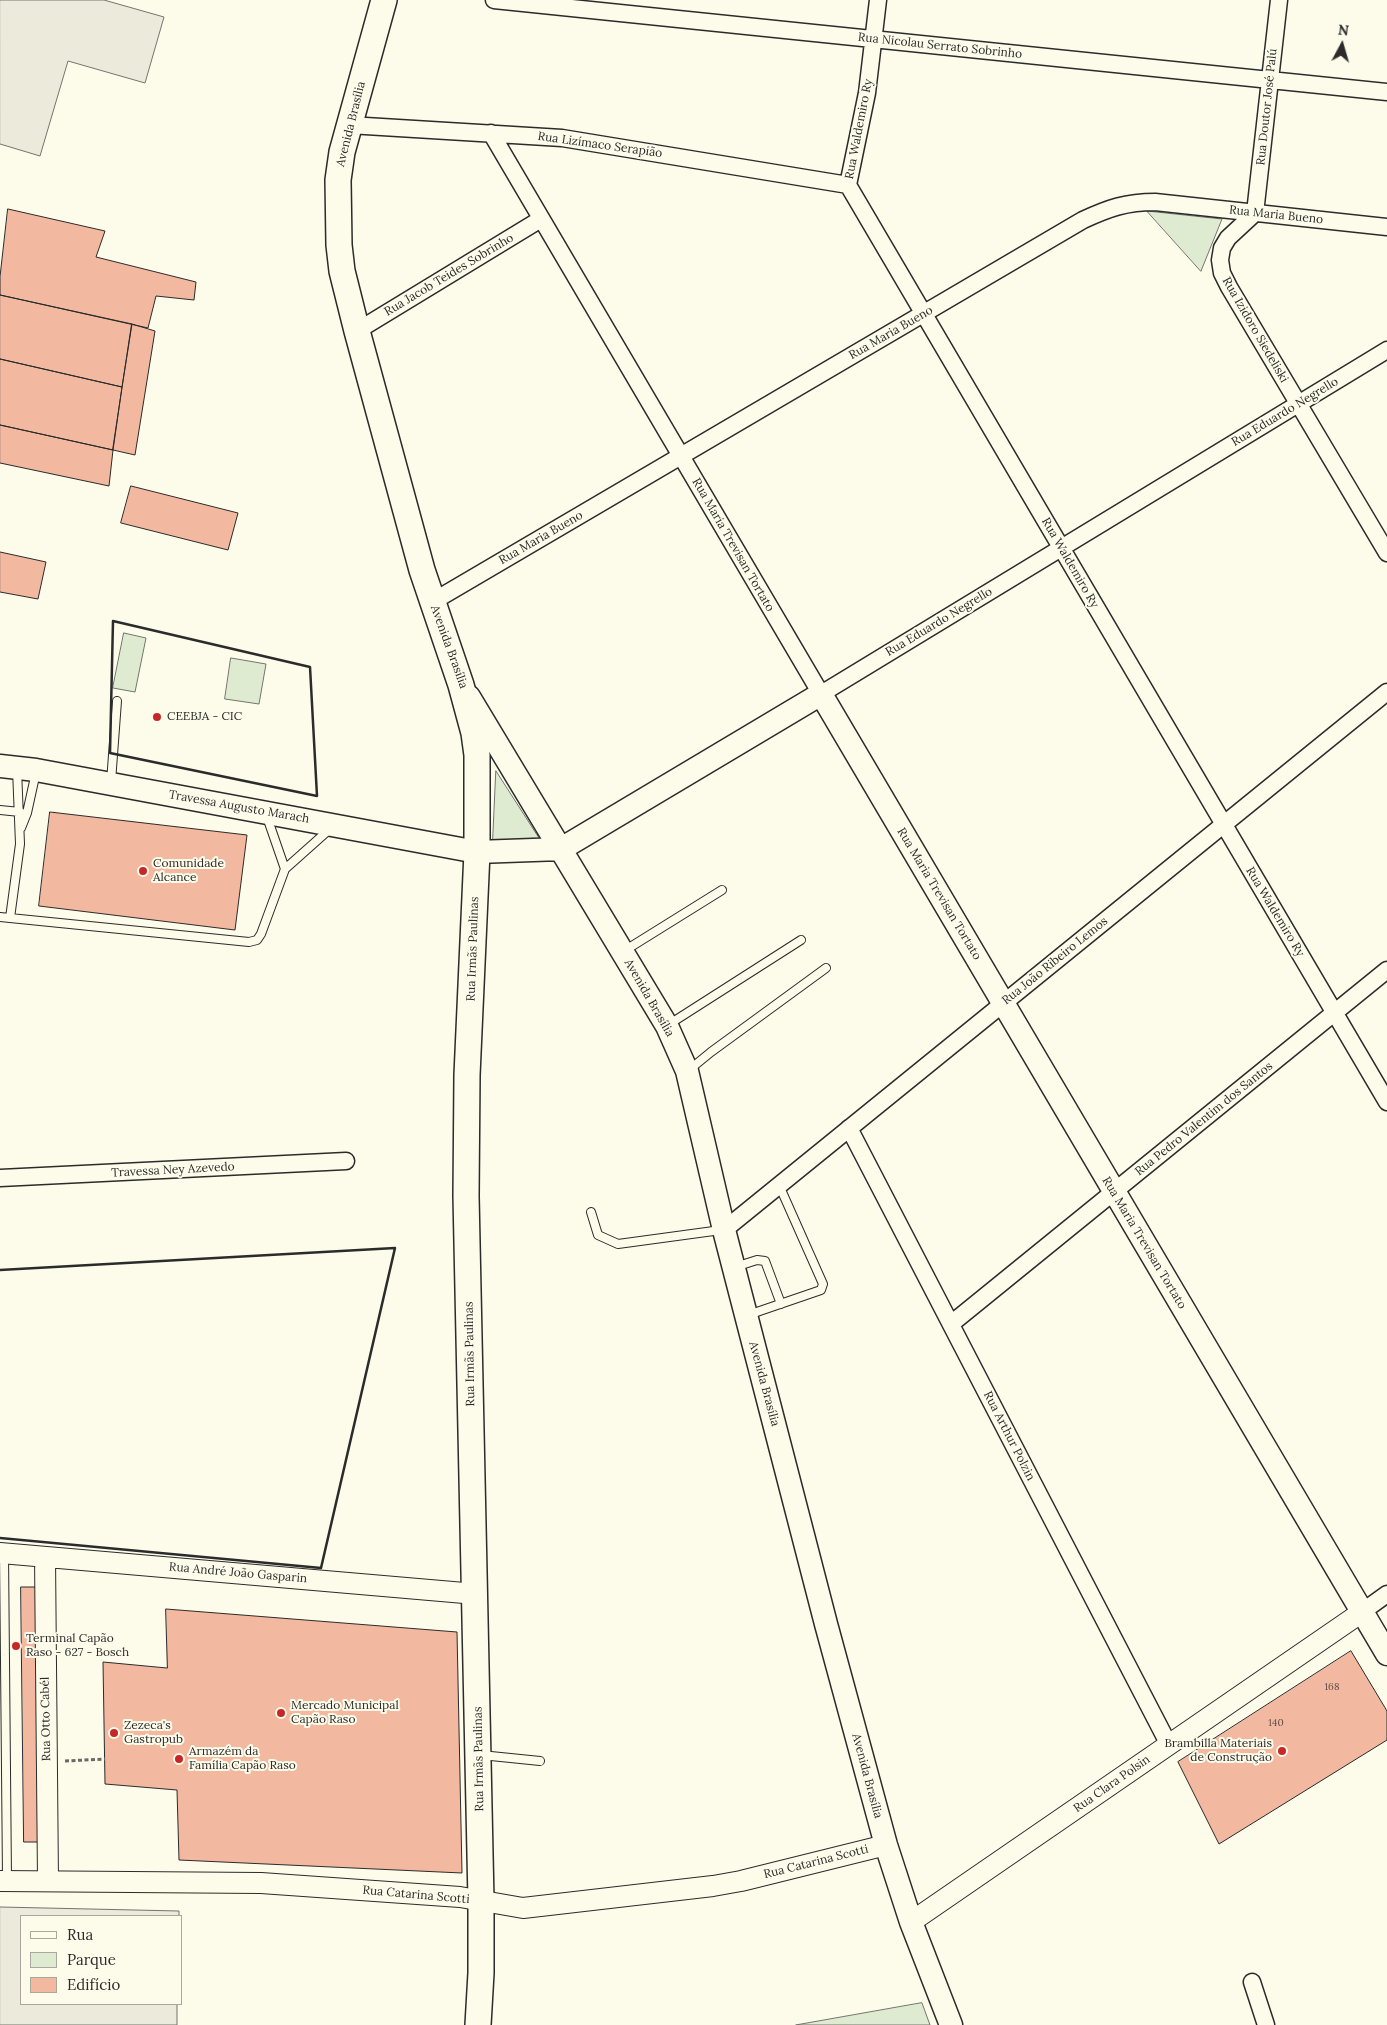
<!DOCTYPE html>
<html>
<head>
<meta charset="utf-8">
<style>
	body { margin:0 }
	#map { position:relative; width:1387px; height:2025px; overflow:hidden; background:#fdfbea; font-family:Lora,serif }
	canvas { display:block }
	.legend { position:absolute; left:20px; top:1915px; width:162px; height:90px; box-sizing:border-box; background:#fdfbea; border:1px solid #a9a89e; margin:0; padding:6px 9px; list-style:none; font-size:15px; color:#2b2b2b }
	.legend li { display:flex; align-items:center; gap:10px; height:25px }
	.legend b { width:25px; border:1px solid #a9a89e }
	.north { position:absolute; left:1317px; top:20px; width:50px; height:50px; -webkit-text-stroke:4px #fdfbea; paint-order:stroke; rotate:6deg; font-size:14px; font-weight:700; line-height:20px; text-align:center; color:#2b2b2b }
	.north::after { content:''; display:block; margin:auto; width:18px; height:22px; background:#2b2b2b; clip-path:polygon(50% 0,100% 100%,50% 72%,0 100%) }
</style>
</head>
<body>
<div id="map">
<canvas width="1387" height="2025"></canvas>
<ul class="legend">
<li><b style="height:6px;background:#fdfbea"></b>Rua</li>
<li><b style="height:14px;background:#deebd1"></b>Parque</li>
<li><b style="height:14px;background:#f2b8a0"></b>Edifício</li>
</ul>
<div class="north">N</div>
</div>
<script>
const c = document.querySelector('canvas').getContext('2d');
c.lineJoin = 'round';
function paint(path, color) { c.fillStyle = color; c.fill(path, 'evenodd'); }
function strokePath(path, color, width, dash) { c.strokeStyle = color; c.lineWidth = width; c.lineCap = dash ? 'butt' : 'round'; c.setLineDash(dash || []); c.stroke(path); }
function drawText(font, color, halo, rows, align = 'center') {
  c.font = font + ' Lora,serif'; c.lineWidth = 4; c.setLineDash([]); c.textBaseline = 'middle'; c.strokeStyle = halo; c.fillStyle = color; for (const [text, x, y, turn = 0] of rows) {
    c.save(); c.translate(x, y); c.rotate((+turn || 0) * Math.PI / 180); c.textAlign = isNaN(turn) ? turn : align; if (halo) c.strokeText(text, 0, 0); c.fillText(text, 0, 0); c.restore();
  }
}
const green = new Path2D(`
	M1147,211L1222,219L1201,271Z
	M124,633L146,638L135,692L113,688Z
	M231,658L266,664L259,704L225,699Z
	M496,771L539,838L493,841Z
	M922,2003L930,2025H796Z`);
const parking = new Path2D(`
	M0,0H104L164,17L145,83L68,61L40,156L0,144Z
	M0,1907L179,1911V1916H21V2004H177V2025H0Z`);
const building = new Path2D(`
	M8,209L105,231L96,257L196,282L194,300L156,296L148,328L0,295V277Z
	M0,295L132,324L122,387L0,359Z
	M132,324L155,331L135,455L113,450Z
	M0,359L122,387L113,450L0,425Z
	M0,425L113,450L109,486L0,463Z
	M131,486L238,513L228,550L121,523Z
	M0,552L46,562L38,599L0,592Z
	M50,812L247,835L235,930L39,906Z
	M21,1587H36L39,1842H24Z
	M166,1609L457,1632L462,1873L179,1860L177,1790L105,1784L103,1662L167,1668Z
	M1351,1651L1387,1711V1740L1219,1844L1178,1762Z`);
const path = new Path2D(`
	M65,1761L105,1759`);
const service = new Path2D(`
	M17,769L20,844L10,918L249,942L257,940L261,934L285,869L331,828
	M111,782L117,701
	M0,810L20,812
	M267,817L285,869
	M21,828L27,813L36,772
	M0,917L10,918
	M624,951L722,890
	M668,1025L801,940
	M689,1070L711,1052L826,968
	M591,1212L598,1235L618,1244L721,1230
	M735,1267L757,1260L765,1261L781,1304
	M748,1315L821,1290L823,1284L779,1185
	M4,1553L7,1879
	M481,1755L540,1761`);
const minor = new Path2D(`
	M494,0L1387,92
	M878,0L867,93L848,185L1387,1102
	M1279,0L1255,213L1228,238L1222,248L1220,260L1222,273L1229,287L1387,553
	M349,125L562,138L848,185
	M491,133L821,694L1387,350
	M357,331L541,219
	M432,602L1083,220C1109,208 1126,202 1155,202L1387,227
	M849,1128L1169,1745
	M0,1178L346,1161
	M724,1230L1387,692
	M951,1324L1387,970
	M1362,1612L1387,1594
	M1252,1982L1266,2025`);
const tertiary = new Path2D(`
	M0,1553L476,1594
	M45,1557L48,1881
	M0,1881L261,1883L460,1897L523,1908L713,1886L741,1881L886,1845
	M911,1922L1362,1612`);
const secondary = new Path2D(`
	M469,697L667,1026L687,1071L724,1230L826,1624L886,1845L911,1922L951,2025
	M0,766L36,770L477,852L561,849L821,694L1387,1654`);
const primary = new Path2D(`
	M384,0L342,152L338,180L339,245L342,271L357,331L422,570L461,685L474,733L477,755V852L467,1075L466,1196L481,1901V1973L478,2025`);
const wall = new Path2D(`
	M113,621L310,667L317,796L110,753Z
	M0,1270L395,1248L321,1568L0,1538`);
const markers = [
	[157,717,5,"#c62828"],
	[143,871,5,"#c62828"],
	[16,1646,5,"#c62828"],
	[281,1713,5,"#c62828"],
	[114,1733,5,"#c62828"],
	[1282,1751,5,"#c62828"],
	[179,1759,5,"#c62828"]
];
const numberNames = [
	["168",1332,1687],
	["140",1276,1723]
];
const streetNames = [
	["Rua Nicolau Serrato Sobrinho",940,46,6],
	["Rua Doutor José Palú",1267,107,-84],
	["Avenida Brasília",351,124,-76],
	["Rua Waldemiro Ry",859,129,-79],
	["Rua Lizímaco Serapião",600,145,8],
	["Rua Maria Bueno",1276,215,6],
	["Rua Jacob Teides Sobrinho",449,275,-31],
	["Rua Izidoro Siedeliski",1255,330,60],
	["Rua Maria Bueno",891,333,-30],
	["Rua Eduardo Negrello",1285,412,-31],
	["Rua Maria Bueno",541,538,-30],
	["Rua Maria Trevisan Tortato",733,545,60],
	["Rua Waldemiro Ry",1070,563,60],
	["Rua Eduardo Negrello",939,622,-31],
	["Avenida Brasília",449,647,70],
	["Travessa Augusto Marach",239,807,10],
	["Rua Maria Trevisan Tortato",939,894,59],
	["Rua Waldemiro Ry",1275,912,59],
	["Rua Irmãs Paulinas",473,949,-88],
	["Rua João Ribeiro Lemos",1055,961,-39],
	["Avenida Brasília",649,998,60],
	["Rua Pedro Valentim dos Santos",1204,1119,-39],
	["Travessa Ney Azevedo",173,1170,-3],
	["Rua Maria Trevisan Tortato",1144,1243,59],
	["Rua Irmãs Paulinas",470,1354,-91],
	["Avenida Brasília",764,1384,75],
	["Rua Arthur Polzin",1009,1436,63],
	["Rua André João Gasparin",238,1573,5],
	["Rua Otto Cabél",46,1719,-91],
	["Rua Irmãs Paulinas",479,1759,-91],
	["Avenida Brasília",867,1776,75],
	["Rua Clara Polsin",1112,1784,-35],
	["Rua Catarina Scotti",816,1862,-14],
	["Rua Catarina Scotti",416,1895,5]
];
const poiNames = [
	["CEEBJA - CIC",167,717],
	["Comunidade",153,864],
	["Alcance",153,878],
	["Terminal Capão",26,1639],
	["Raso - 627 - Bosch",26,1653],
	["Mercado Municipal",291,1706],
	["Capão Raso",291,1720],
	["Zezeca's",124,1726],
	["Gastropub",124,1740],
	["Brambilla Materiais",1272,1744,"right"],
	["de Construção",1272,1758,"right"],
	["Armazém da",189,1752],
	["Família Capão Raso",189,1766]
];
paint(green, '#deebd1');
strokePath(green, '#74746e', 1);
paint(parking, '#eceadb');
strokePath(parking, '#74746e', 1);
paint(building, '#f2b8a0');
strokePath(building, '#2b2b2b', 1);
strokePath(service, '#2b2b2b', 10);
strokePath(minor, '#2b2b2b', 19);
strokePath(tertiary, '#2b2b2b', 22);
strokePath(secondary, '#2b2b2b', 25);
strokePath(primary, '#2b2b2b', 28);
strokePath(path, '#6a6964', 3, [4, 2.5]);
strokePath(service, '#fdfbea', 8);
strokePath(minor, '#fdfbea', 16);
strokePath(tertiary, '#fdfbea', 20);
strokePath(secondary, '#fdfbea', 22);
strokePath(primary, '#fdfbea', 25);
strokePath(wall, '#2b2b2b', 2.5);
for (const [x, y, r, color] of markers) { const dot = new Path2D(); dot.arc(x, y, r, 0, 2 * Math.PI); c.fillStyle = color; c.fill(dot); strokePath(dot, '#fdfbea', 2); }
drawText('10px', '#5d4e48', null, numberNames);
drawText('12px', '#2b2b2b', '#fdfbea', streetNames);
drawText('12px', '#2b2b2b', '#fdfbea', poiNames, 'left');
</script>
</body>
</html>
